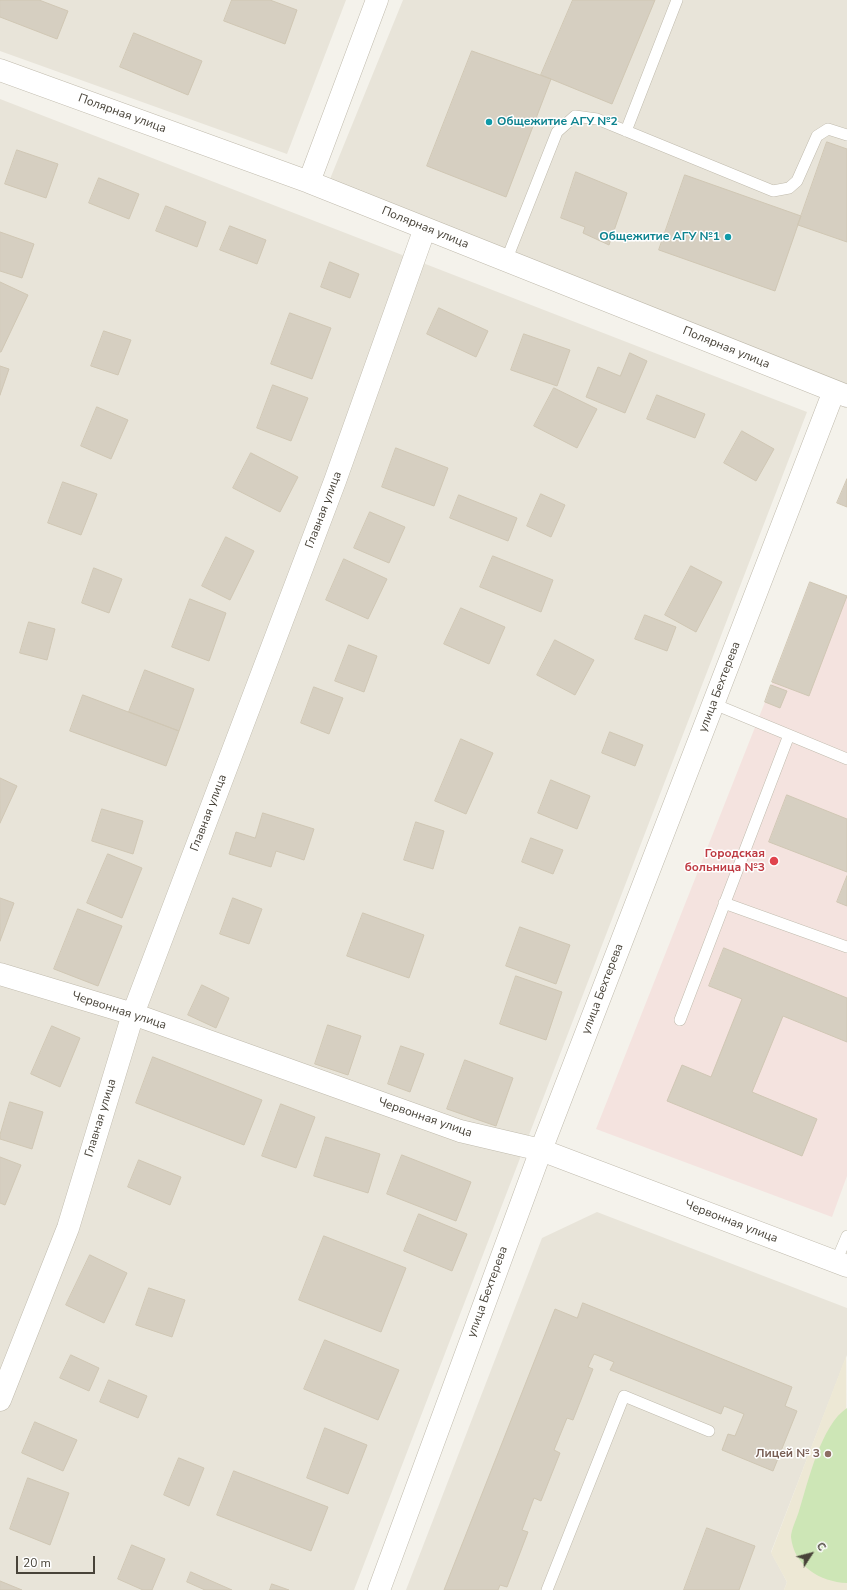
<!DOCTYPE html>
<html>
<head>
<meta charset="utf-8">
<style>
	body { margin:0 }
	#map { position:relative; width:847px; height:1590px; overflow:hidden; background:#f4f2eb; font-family:"Nunito Sans",sans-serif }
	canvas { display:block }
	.north { position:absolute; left:791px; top:1534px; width:40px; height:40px; -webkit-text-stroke:3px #fff; paint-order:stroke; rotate:54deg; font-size:11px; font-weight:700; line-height:16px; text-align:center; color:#484339 }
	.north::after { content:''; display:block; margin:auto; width:14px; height:18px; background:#484339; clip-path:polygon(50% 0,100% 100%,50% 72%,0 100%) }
	.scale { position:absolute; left:16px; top:1556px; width:79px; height:18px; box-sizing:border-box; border:2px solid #484339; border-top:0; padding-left:5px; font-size:12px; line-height:14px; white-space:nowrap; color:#484339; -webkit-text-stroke:3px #fff; paint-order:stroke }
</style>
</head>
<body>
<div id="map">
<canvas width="847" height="1590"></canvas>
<div class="north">С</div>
<div class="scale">20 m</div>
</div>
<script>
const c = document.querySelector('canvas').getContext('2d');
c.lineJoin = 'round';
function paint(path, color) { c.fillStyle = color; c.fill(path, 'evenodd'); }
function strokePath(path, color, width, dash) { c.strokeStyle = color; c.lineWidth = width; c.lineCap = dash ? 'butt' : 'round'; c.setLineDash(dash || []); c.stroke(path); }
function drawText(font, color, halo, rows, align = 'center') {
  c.font = font + ' "Nunito Sans",sans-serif'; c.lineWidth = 3; c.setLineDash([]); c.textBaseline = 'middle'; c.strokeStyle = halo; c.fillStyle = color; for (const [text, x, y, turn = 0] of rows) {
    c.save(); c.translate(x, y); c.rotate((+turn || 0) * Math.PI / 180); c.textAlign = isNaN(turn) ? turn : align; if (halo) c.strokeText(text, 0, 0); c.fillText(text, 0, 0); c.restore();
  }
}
const residential = new Path2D(`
	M0,0H346L287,154L0,51Z
	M403,0H847V399L330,179Z
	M0,99L807,412L354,1590H0Z
	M597,1212L847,1308V1355L771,1552L787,1582L784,1590H406L542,1238Z`);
const education = new Path2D(`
	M846,1356L847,1590H784L787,1582L771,1553Z`);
const medical = new Path2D(`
	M810,582L847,596V1176L832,1217L596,1129L765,702Z`);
const green = new Path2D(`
	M847,1408V1583C820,1582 794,1566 791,1537C791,1530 797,1518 799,1511C808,1482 821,1425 847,1408Z`);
const building = new Path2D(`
	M0,0H39L68,11L57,39L0,17Z
	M232,0H270L297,10L285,44L224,21Z
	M573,0H655L612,104L541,75Z
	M134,33L202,61L188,95L120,67Z
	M472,51L551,79L506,197L427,166Z
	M827,142L847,149V242L798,225Z
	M17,150L58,164L46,198L5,184Z
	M576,172L627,193L609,245L583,233L585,227L561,218Z
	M685,175L801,216L775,291L659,250Z
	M99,178L139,194L129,219L89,203Z
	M166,206L206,222L197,247L156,231Z
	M230,226L266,240L257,264L220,250Z
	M0,232L34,244L22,278L0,271Z
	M330,262L359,274L350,298L321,287Z
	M0,282L28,295L1,352H0Z
	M439,308L488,331L476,357L427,334Z
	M290,313L331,328L312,379L271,364Z
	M104,331L131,340L118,375L91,366Z
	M524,334L570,350L557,386L511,370Z
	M630,353L647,361L625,413L586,397L598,367L620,376Z
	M0,366L9,369L0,395Z
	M273,385L308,398L291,441L257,428Z
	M554,388L597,409L577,448L534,426Z
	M657,395L705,414L695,438L647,419Z
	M97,407L128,420L111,459L81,446Z
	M742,431L774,449L756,481L724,463Z
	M396,448L448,468L434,506L382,487Z
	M251,453L298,477L280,512L233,488Z
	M847,479V507L837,503Z
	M63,482L97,494L81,535L48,523Z
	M541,494L565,505L551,537L527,526Z
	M459,495L517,518L508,541L450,518Z
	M370,512L405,527L389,563L354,548Z
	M226,537L254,551L230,600L202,586Z
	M493,556L553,580L541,612L480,587Z
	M344,559L387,579L368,619L326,600Z
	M691,566L722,582L696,632L665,615Z
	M94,568L122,579L109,613L82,603Z
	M810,582L847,596L809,696L772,682Z
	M190,599L226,613L209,661L172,647Z
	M461,608L505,627L489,664L444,644Z
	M645,615L676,627L667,651L635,639Z
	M29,622L55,629L47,660L20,653Z
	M555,640L594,660L575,695L537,675Z
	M349,645L377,656L364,692L335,681Z
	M145,670L194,689L179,731L129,712Z
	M771,685L787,691L780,708L765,702Z
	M314,687L343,698L329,734L301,723Z
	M83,695L179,731L166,766L70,731Z
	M610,732L643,745L635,766L602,753Z
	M461,739L493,753L466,814L435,801Z
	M0,778L17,786L0,823Z
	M551,780L590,796L577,829L538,813Z
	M787,795L847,819V872L769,842Z
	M102,809L143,821L133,854L92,841Z
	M263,813L314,829L304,860L276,851L271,867L229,854L236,832L255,838Z
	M416,822L444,831L433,869L404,860Z
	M531,838L563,850L553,874L522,862Z
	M108,854L142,868L122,918L87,903Z
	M847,876V906L837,902Z
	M0,898L14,903L0,941Z
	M233,898L262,909L249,944L220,934Z
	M78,909L122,926L98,986L54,969Z
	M363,913L424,935L409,978L347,956Z
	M520,927L570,945L556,984L506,966Z
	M724,948L847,998V1042L783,1016L752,1092L817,1119L802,1156L667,1101L682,1065L711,1077L742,999L709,986Z
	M516,976L562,992L546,1040L500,1024Z
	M202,985L229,998L216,1028L188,1015Z
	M328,1025L361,1036L348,1075L315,1064Z
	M52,1026L80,1038L60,1087L31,1074Z
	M401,1046L424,1054L410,1092L388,1084Z
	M153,1057L262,1100L244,1145L136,1103Z
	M465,1060L513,1078L496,1126L447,1109Z
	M10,1102L43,1112L32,1149L0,1139V1135Z
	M281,1104L315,1117L296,1168L262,1156Z
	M326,1137L380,1154L368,1193L314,1176Z
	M402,1155L471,1182L456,1221L387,1194Z
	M0,1157L21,1165L5,1205L0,1203Z
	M139,1160L181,1177L170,1205L128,1187Z
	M419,1214L467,1234L452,1271L404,1251Z
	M324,1236L406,1268L381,1332L299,1300Z
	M90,1255L127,1273L104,1323L66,1305Z
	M149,1288L185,1300L172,1337L136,1325Z
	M583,1303L792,1387L785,1406L797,1411L773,1471L722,1450L728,1434L735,1436L744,1414L724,1406L721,1414L610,1370L614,1362L594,1354L588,1367L593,1369L573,1420L567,1418L554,1450L560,1453L541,1501L534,1498L522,1530L528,1532L507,1587L500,1585L498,1590H444L555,1309L577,1318Z
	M325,1340L399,1370L378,1420L304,1389Z
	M71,1355L99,1368L89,1391L60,1378Z
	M109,1380L147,1396L138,1418L100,1402Z
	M35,1422L77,1440L63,1471L22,1453Z
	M325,1428L367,1445L348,1494L307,1478Z
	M179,1458L204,1468L189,1506L164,1495Z
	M234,1471L328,1507L311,1551L217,1515Z
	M28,1478L69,1493L50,1545L10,1529Z
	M707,1528L755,1546L739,1590H684Z
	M132,1545L165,1559L152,1590H143L118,1579Z
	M191,1572L232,1590H205L187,1582Z
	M0,1581L22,1590H0Z
	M272,1584L289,1590H270Z`);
const service = new Path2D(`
	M626,131L677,0
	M506,261L557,132L575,116L597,119L773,191L789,188L797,181L817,136L828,129L847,135
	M714,704L847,759
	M724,903L847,947
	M680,1020L789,735
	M836,1262L847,1236
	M547,1590L624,1396L709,1431`);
const minor = new Path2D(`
	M0,70L309,182L847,396
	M309,182L377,0
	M0,974L133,1014L460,1131L541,1150L847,1266
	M0,1400L68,1228L133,1014L335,481L425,228
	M379,1590L541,1150L834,391`);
const markers = [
	[489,122,4,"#0f9aa8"],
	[728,237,4,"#0f9aa8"],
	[774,861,5,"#e0444e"],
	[828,1454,4,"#8d6e63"]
];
const streetNames = [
	["Полярная улица",122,114,20],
	["Полярная улица",425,228,22],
	["Полярная улица",726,348,22],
	["Главная улица",324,510,-69],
	["улица Бехтерева",720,687,-69],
	["Главная улица",209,813,-69],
	["улица Бехтерева",603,989,-69],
	["Червонная улица",119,1011,18],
	["Главная улица",101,1118,-73],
	["Червонная улица",425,1118,19],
	["Червонная улица",731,1222,21],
	["улица Бехтерева",488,1292,-70]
];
const cultureNames = [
	["Общежитие АГУ №2",497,122],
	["Общежитие АГУ №1",720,237,"right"]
];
const healthNames = [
	["Городская",765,854],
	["больница №3",765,868]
];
const educationNames = [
	["Лицей № 3",820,1454]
];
paint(residential, '#e8e4d9');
paint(education, '#ede8d5');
paint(medical, '#f4e3df');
paint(green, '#cde6b6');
paint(building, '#d6cfc1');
strokePath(building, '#d0c7b4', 1);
strokePath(service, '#c0bbad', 12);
strokePath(minor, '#c0bbad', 23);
strokePath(service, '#fff', 11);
strokePath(minor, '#fff', 22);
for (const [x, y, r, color] of markers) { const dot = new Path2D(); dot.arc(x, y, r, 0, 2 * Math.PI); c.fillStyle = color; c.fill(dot); strokePath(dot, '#fff', 1.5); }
drawText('12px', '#484339', '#fff', streetNames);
drawText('bold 12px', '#0d838f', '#fff', cultureNames, 'left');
drawText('bold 12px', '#be3a42', '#fff', healthNames, 'right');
drawText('bold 12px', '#785e54', '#fff', educationNames, 'right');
</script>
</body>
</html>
